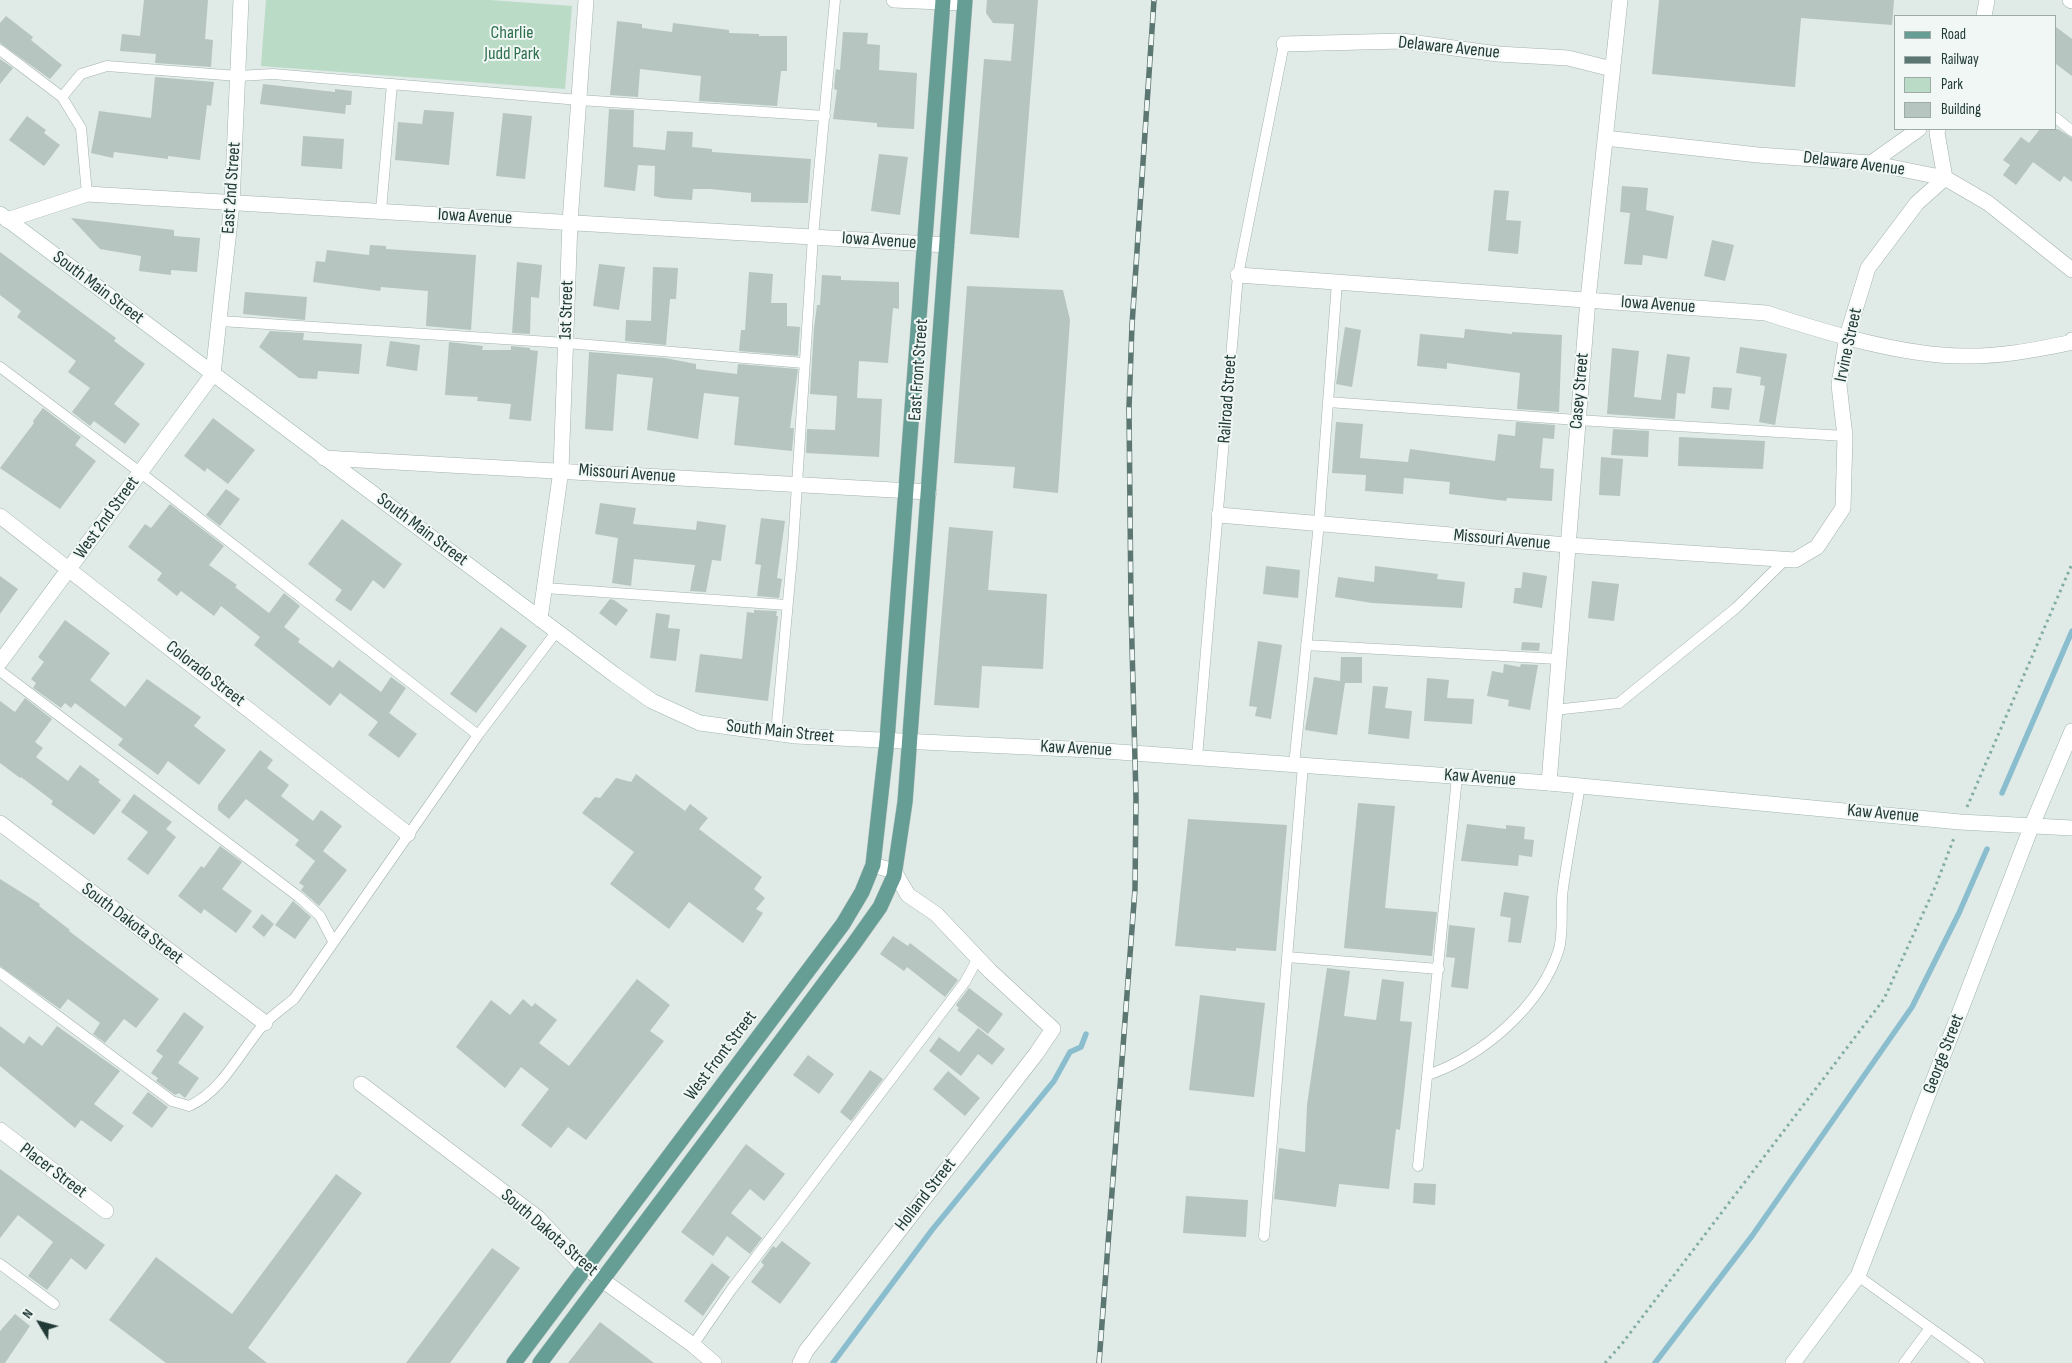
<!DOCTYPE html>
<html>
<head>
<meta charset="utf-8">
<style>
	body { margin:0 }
	#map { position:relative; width:2072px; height:1363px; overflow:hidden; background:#e0eae7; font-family:"Sofia Sans Condensed",sans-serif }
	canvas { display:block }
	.legend { position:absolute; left:1894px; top:15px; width:162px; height:115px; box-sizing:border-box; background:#f0f7f4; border:1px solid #9daba8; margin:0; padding:6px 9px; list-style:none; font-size:15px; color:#213a36 }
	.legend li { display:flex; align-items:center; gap:10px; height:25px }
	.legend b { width:25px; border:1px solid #9daba8 }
	.north { position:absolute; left:15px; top:1298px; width:50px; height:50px; -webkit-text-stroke:4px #f0f7f4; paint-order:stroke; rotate:307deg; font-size:14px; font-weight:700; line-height:20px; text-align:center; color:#213a36 }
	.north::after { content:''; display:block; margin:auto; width:18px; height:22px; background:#213a36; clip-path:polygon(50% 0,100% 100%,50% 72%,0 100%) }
</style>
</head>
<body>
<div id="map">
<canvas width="2072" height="1363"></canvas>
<ul class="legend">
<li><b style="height:6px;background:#669e95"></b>Road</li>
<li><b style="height:6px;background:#5c7671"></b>Railway</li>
<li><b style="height:14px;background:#badbc6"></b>Park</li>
<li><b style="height:14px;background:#b6c5c0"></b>Building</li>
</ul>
<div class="north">N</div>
</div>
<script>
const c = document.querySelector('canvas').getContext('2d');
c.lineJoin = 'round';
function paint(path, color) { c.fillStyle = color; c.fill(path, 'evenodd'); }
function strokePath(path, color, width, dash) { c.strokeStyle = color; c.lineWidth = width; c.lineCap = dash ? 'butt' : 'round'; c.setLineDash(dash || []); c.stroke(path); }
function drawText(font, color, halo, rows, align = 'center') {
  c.font = font + ' "Sofia Sans Condensed",sans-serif'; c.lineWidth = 4; c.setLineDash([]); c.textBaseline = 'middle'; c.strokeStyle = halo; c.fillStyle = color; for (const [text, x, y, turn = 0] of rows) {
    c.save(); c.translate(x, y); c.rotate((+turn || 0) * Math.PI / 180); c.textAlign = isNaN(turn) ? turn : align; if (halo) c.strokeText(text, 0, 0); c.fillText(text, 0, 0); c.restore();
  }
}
const green = new Path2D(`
	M266,0H490L572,6L565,89L261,66Z`);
const stream = new Path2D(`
	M2002,793L2072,631
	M833,1363L932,1230L1054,1081L1070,1052L1081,1047L1086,1034
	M1655,1363L1752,1236L1912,1007L1959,913L1987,849`);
const building = new Path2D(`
	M144,0H208L205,39L213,40L211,67L155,63L156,54L120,51L122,34L140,36Z
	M987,0H1038L1019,238L970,234L984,59L1011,61L1014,24L993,23L986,13Z
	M1659,0H1894L1892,25L1801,18L1795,87L1652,74Z
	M6,16L33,37L31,40L62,65L50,79L0,43V23Z
	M617,21L642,24V28L672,32L673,23L729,30V33L759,34V36H787V71H781L777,106L699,101L701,76L640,69L638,97L610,95Z
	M2056,27L2072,39V76L2056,64Z
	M843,32L868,33L867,44L880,45L879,70L917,73L914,129L877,127V123L833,119L837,90L834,89L835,77L836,69L840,70Z
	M0,59L13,68L0,84Z
	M155,77L214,82L211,106L207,105L200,160L168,156V159L114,152L113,158L91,153L99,111L151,118Z
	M263,84L335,92V89L352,91L351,105H346L345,114L260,104Z
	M609,109L634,110L633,147L665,150L667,131L693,132L692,147L712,149V152L811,159L808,203L751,202V193L710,189H693L692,200L662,198L654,196L655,166L638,165L635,191L604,187Z
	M424,110L454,112L449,165L395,160L398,122L422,124Z
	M503,113L532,116L525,179L496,176Z
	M27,116L46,130L44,133L60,145L44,166L9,140Z
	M2040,129H2058L2072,138V182L2064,176L2060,182L2033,162L2016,185L2003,175L2010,165L2003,160L2021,137L2029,143Z
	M303,136L344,139L342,169L301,166Z
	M879,154L908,157L900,215L871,211Z
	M1622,186L1648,188L1646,210L1674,216L1667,259L1643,255L1642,265L1624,264L1630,213L1620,212Z
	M1494,190L1509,191L1506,220L1521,221L1518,254L1488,251Z
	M71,218L174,230V236L200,238L197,272L171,270V275L139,271L141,256L100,249Z
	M1712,240L1734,245L1725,281L1704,276Z
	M370,245L386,246V249L476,255L471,330L426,326L428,291L381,287L380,291L313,282L316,261L325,262L327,250L369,255Z
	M0,252L116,338L114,341L145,364L114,404L140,424L125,444L94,421L90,426L72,412L90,388L68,372L76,361L17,317L21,311L0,295Z
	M517,262L542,265L539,298L531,297L530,334L512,333Z
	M599,264L625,267L619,310L593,306Z
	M653,267L678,268L676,299H670L666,345L625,341L626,320L651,321Z
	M749,272L773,274L771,303H787V326L800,327L798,356L739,351L741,330H745Z
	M822,275L841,276V280L899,282V309L893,308L888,363L859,361L857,398L882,399L879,457L806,453L807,429L835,430L837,396L810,394L814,328L817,305H820Z
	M967,286L1063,290L1070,320L1058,493L1013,488L1015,467L954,463Z
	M245,292L307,297L305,320L243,314Z
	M1345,327L1361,330L1352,387L1336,384Z
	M1465,329L1512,334V332L1562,335L1559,412L1517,409L1520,373L1447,363V369L1417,366L1420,334L1464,338Z
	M270,331L304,333L303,340L362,344L359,374L318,371L317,379L299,378L259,347Z
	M390,341L420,345L417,371L386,366Z
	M449,342L483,346L482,350H511V346L530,348V350L538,351L531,421L509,419L511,404L477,401L478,397L445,395Z
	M1740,347L1787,354L1775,425L1759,422L1765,386L1760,385L1761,377L1736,373Z
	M1612,348L1639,351L1634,397L1661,400L1667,354L1690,357L1685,394L1677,393L1675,419L1607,414Z
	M589,352L665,358L696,364V369L737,374L738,364L798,369L790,428H794L792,451L734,445L739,397L704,393L698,439L647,430L653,378L617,374L613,431L585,429Z
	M1713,387L1732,388L1729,410L1711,408Z
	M43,408L81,437L75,445L96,461L60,509L0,468L34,423L33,421Z
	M213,418L255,450L228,484L207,468L205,472L184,456Z
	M1336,422L1363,424L1360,458L1408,462L1410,449L1495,461L1498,434L1515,436L1516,422L1555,425L1554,439L1543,438L1540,468L1554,469L1552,501L1507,498L1506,501L1449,494L1450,482L1404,478L1403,494L1365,491L1366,475L1332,473Z
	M1613,429L1649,431L1648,457L1611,455Z
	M1679,437L1765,441L1763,469L1678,466Z
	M1601,457L1623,459L1620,496L1599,495Z
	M226,489L240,499L220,526L206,515Z
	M600,503L636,508L633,524L696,530L697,521L726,525L721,561L712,560L706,592L690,591L695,565L634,559L631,586L612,583L618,538L595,534Z
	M170,504L224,546L209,565L237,585L235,587L269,613L284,593L300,606L284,627L300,639L298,642L333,668L339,660L381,692L391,677L406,688L389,713L417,734L399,758L368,735L378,722L340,693L330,706L254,645L260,637L221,606L214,616L181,591L177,596L157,580L162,573L128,547L145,524L151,528Z
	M761,518L785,521L777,578L782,579L779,598L757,596L761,565L755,564Z
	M342,519L402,564L384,589L373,580L351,611L335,600L342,590L308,564Z
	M949,527L993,531L988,590L1047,594L1043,669L982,666L979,708L934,705Z
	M1266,566L1300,570L1298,598L1263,594Z
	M1375,566L1438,574L1437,579L1465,582L1462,608L1372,603L1335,597L1338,577L1374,582Z
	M1523,572L1547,576L1542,608L1513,603L1515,588H1521Z
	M0,576L18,589L0,614Z
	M1592,581L1619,584L1614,621L1588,618Z
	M610,599L614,600L628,610L616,626L599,613Z
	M754,610L777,611L776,616H778L768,701L695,692L700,654L742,659L747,612L754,613Z
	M656,613L670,615L668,628L680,629L676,661L650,658Z
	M65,620L110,653L90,680L125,707L147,679L201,717L194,726L226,750L199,785L168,761L158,775L118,745L123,739L75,703L71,708L65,703L61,708L33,688L36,683L31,679L44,662L38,657Z
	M501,627L527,646L476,713L450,694Z
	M1258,641L1282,645L1271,719L1255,716L1257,707L1249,706Z
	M1522,642L1540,643L1539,651L1521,650Z
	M1341,657H1362V683H1345L1337,735L1305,730L1314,677L1340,681Z
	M1504,664L1520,667L1521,664L1538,665L1530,710L1508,706L1509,700L1487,696L1492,671L1503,673Z
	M1427,678L1449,680L1447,698L1474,699L1472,724L1424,721Z
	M1373,686L1388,687L1385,708L1412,711L1409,739L1368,734Z
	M25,698L52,719L35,742L43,748L36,757L68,781L80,765L100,780L98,782L121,800L94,835L51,804L53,801L21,777L20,778L0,763V701L15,712Z
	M260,750L273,760L267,768L289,785L281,796L313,821L321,810L342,826L323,851L347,870L319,906L301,890L304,886L299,883L315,861L295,845L299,840L246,799L229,819L218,810V805Z
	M636,774L685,811L690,804L708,818L699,829L762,877L754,889L765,898L756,909L763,913L743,943L689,902L669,929L610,884L634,852L582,813L595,797L600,798L616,778L631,782Z
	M134,794L172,822L166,829L176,837L148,875L127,859L148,832L121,812Z
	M1358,803L1395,806L1385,908L1437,912L1432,956L1344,948Z
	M1188,819L1287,825L1276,951L1236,948V951L1175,946Z
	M1467,824L1506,829V825L1525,827L1524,839L1534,840L1532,857L1519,855L1518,866L1461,861Z
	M220,846L242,862L222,889L252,911L236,933L204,909L201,914L178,896L201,866L204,868Z
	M0,879L40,904L39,906L70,930L69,931L159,999L136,1028L124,1019L105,1043L93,1034L100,1023L68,999L60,1009L0,966Z
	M1504,892L1529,896L1521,943L1508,942L1511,918L1500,916Z
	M293,901L311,917L295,939L275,925Z
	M262,914L274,924L264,937L252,927Z
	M1449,925L1475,928L1468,989L1451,987L1455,958L1446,957Z
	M893,936L908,946L910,943L958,980L945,997L907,967L904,971L880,954Z
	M1327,968L1350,971L1344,1016L1376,1020L1382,979L1404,982L1400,1021L1412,1022L1400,1130L1396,1129L1389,1189L1339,1184L1336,1207L1274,1199L1279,1148L1305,1152L1307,1105Z
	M637,979L670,1005L650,1031L664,1041L586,1140L568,1127L551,1148L521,1125L549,1089L521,1067L505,1088L456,1047L491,1000L510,1015L523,999L532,1007L535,1003L557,1020L539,1043L569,1066Z
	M969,988L1003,1014L988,1034L957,1010L959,1008L956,1005Z
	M1200,995L1265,1003L1254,1097L1189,1090Z
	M184,1012L204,1027L178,1063L199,1078L185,1098L179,1093L175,1095L156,1081L158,1078L151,1073L163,1056L156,1051Z
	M0,1026L24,1044L29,1036L42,1046L57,1026L120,1071L94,1104L124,1126L111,1142L81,1120L75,1128L0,1066Z
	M978,1028L1005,1049L992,1065L978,1054L961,1076L929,1051L939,1037L959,1052Z
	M808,1055L834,1074L819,1094L793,1075Z
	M870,1070L883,1079L851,1121L840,1112Z
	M948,1071L980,1098L965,1116L933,1089Z
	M148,1092L168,1107L152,1128L132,1113Z
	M746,1144L785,1174L764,1201L750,1189L731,1213L762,1238L750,1254L727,1236L713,1256L681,1232Z
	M0,1169L105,1245L86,1270L71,1258L47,1290L28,1276L53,1242L18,1215L0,1238Z
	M336,1174L362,1193L248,1348L267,1363H166L109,1320L156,1257L232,1314Z
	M1414,1183L1436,1184L1435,1205L1413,1203Z
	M1186,1196L1248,1200L1246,1237L1183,1233Z
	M782,1241L811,1263L780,1304L751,1282L764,1265L761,1262L773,1246L776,1248Z
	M492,1248L520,1268L450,1363H406Z
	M712,1263L730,1277L703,1316L684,1301Z
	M15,1314L30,1326L5,1363H0V1331Z
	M600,1322L654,1363H568Z`);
const path = new Path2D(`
	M1967,807L2072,564
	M1605,1363L1621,1345L1884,999L1936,885L1954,838`);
const lane = new Path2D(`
	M0,50L62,97L81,128L87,194
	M62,97L81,74L107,66L238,76L273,74L579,100L825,116
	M2056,118L2072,131
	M381,211L392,84
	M220,321L566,343L804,363
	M0,367L141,473L478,735
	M1328,402L1577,420L1845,436
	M545,588L787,605
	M1306,645L1558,659
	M0,671L299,897L320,916L333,941
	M1554,710L1619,703L1736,608L1785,560
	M776,734L793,546L813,236L835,0
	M1197,757L1238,275L1284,44
	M1294,765L1319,523L1337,282
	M1287,957L1439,969
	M0,973L172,1101L189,1106C223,1091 240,1051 264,1024C273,1015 284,1007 294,999L478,735L557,631
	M1428,1075C1484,1055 1541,1006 1559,949C1564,930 1560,907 1563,888C1568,854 1574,820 1580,786
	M1418,1166L1457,777
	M1264,1236L1303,765
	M0,1264L54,1304
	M1858,1276L1979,1363
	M693,1345L731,1290L965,982L978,958
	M1904,1363L1930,1328`);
const street = new Path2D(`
	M894,0L964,3
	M2070,0L2072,1
	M1984,16L1987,0
	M1284,44L1402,41L1498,54L1568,58L1612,69
	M1605,138L1758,155L1871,163L1945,178L1988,203L2072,270
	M1871,163L1919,129
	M7,220L87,194L947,245
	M1238,275L1766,313C1824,332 1903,356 1963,356C2000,357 2034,350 2069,343L2072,340
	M324,458L929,492
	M1219,515L1567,545L1795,560L1817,547L1843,508L1845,436L1839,385L1847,336L1868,268L1917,203L1945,178L1937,133L1938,129
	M0,516L408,834
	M540,619L561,470L570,222L586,0
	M1549,783L1588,299L1620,0
	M0,823L265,1023
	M361,1084L538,1218L584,1267L693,1345L714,1363
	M0,1130L106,1211
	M800,1363L806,1351L1036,1054L1053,1029L990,971L936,914L908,895L894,871L873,865`);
const secondary = new Path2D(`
	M0,214L615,675L652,701L700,723L796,736L1091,750L1549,783L1960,822L2072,828
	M0,662L213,374L232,203L241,0
	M1793,1363L1858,1276L2032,825L2072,731`);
const primary = new Path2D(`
	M514,1363L843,924L862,892L873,865L887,740L943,0
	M540,1363L853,945L880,907L894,876L905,802L965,0`);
const rail = new Path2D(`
	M1099,1363L1135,889L1136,798L1131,608L1129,408L1132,325L1154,0`);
const parkNames = [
	["Charlie",512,33],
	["Judd Park",512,54]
];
const streetNames = [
	["Delaware Avenue",1449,48,6],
	["Delaware Avenue",1854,164,7],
	["East 2nd Street",232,188,-86],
	["Iowa Avenue",475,217,3],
	["Iowa Avenue",879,241,4],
	["South Main Street",98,288,37],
	["Iowa Avenue",1658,305,4],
	["1st Street",567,310,-88],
	["Irvine Street",1849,345,-78],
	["East Front Street",919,370,-86],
	["Casey Street",1580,391,-85],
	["Railroad Street",1228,399,-86],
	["Missouri Avenue",627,474,4],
	["West 2nd Street",107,518,-54],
	["South Main Street",422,530,37],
	["Missouri Avenue",1502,540,5],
	["Colorado Street",205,674,38],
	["South Main Street",780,732,6],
	["Kaw Avenue",1076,749,3],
	["Kaw Avenue",1480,778,4],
	["Kaw Avenue",1883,814,5],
	["South Dakota Street",132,924,37],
	["George Street",1944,1054,-69],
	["West Front Street",721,1056,-53],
	["Placer Street",53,1171,37],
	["Holland Street",926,1195,-52],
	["South Dakota Street",549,1233,41]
];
paint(green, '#badbc6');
strokePath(stream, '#8abdce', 5.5);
paint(building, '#b6c5c0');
strokePath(lane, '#a3b2ae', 11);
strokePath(street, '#a3b2ae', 16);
strokePath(secondary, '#9fb6b0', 16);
strokePath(primary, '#bcc4c3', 16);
strokePath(path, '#82ada4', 3, [2.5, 4]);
strokePath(lane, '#fff', 10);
strokePath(street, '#fff', 15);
strokePath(secondary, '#fff', 15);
strokePath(primary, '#669e95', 15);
strokePath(rail, '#5c7671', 5.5);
strokePath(rail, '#f0f7f4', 4, [11]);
drawText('18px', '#2d6f4d', '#f0f7f4', parkNames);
drawText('18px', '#213a36', '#f0f7f4', streetNames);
</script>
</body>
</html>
